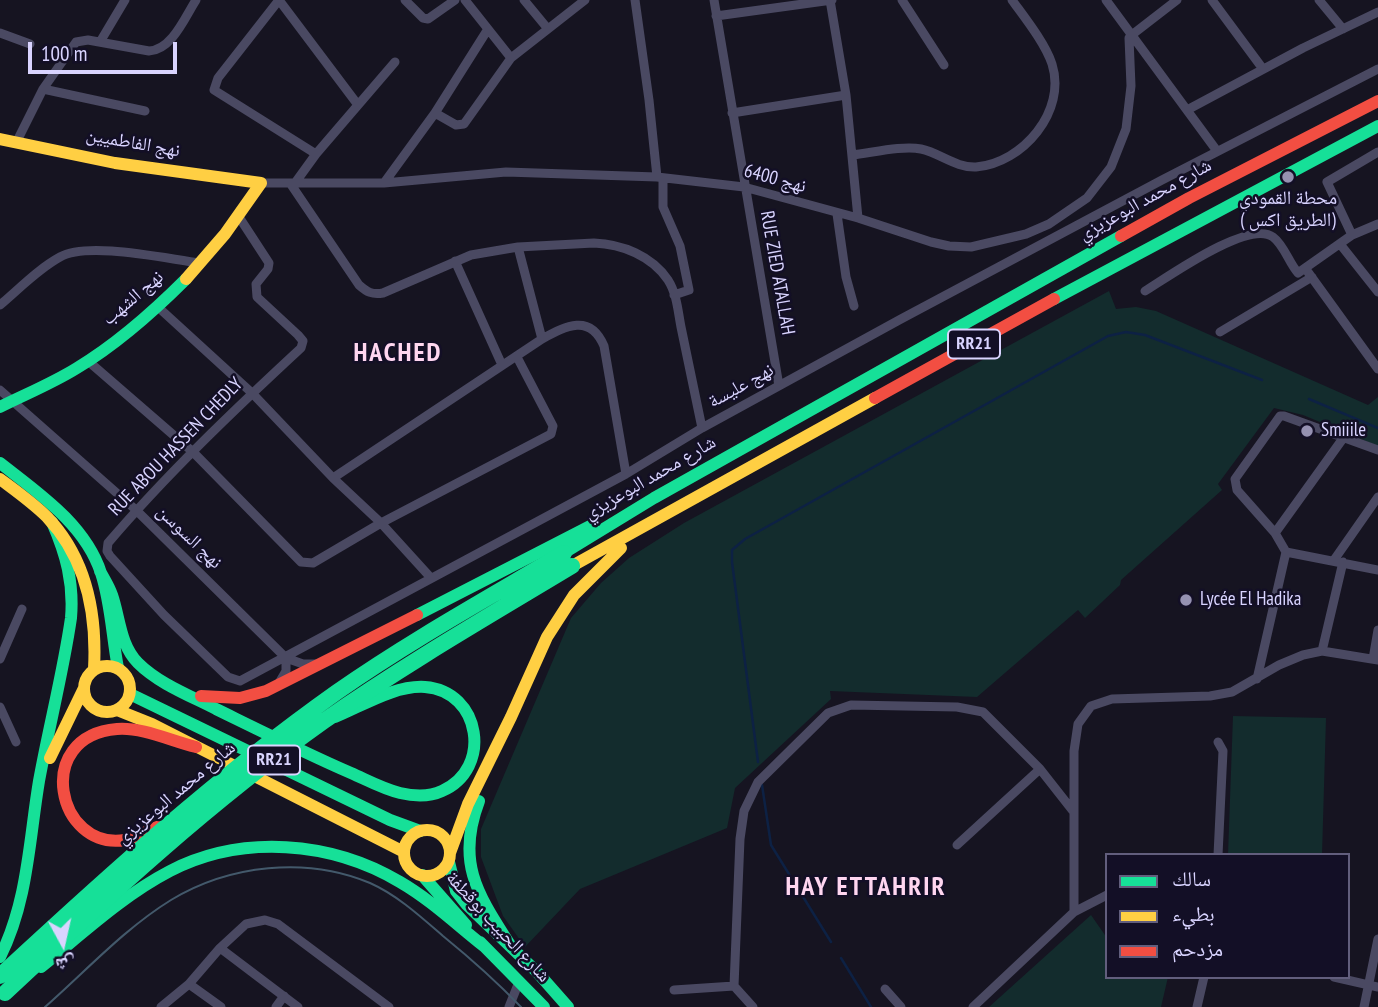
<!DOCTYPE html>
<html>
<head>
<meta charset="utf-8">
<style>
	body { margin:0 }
	#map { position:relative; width:1378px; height:1007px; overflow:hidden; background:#161421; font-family:"PT Sans Narrow","Noto Naskh Arabic",sans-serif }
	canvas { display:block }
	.legend { position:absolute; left:1105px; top:853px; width:245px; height:126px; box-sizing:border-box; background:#130f26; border:2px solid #625e7d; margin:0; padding:9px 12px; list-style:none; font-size:21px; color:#d9d4ff }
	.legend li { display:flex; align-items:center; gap:14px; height:35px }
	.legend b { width:35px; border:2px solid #625e7d }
	.north { position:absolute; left:28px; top:909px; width:70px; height:70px; -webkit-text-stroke:5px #130f26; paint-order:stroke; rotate:172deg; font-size:19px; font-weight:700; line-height:28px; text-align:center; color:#d9d4ff }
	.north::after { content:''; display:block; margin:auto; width:24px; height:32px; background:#d9d4ff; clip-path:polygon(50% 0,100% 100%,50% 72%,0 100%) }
	.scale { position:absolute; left:28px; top:42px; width:149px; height:32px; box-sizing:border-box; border:4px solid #d9d4ff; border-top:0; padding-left:9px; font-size:21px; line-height:24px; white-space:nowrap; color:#d9d4ff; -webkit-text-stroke:5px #130f26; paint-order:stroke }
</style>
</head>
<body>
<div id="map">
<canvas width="1378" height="1007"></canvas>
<ul class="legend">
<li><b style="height:9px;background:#16e098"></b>سالك</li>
<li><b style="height:9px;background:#ffcf43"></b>بطيء</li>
<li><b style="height:9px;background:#f24e42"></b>مزدحم</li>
</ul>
<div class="north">ش</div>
<div class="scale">100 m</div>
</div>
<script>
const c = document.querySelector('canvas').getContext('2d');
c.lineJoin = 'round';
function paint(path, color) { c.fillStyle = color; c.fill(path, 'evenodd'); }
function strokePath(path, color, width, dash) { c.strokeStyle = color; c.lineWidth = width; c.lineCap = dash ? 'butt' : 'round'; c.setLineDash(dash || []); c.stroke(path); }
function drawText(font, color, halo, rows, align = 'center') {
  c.font = font + ' "PT Sans Narrow","Noto Naskh Arabic",sans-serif'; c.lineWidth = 5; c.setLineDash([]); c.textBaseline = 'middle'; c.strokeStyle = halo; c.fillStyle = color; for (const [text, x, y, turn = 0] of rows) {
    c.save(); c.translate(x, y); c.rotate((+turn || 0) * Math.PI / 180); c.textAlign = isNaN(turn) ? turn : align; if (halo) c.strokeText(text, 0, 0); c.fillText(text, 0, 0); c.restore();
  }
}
const green = new Path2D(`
	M1109,291L1116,309L1136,307L1156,311L1368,405L1378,397V446L1303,415L1274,408L1218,484L1222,490L1121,580L1120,585L1085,618L1078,610L977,697L830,691L831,699L735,788L727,828L580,889L525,947L503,916L481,857V829L571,618L601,583L629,558L684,523Z
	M1233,716L1326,718L1322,855H1228Z
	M1091,915L1107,938V977H1168L1161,1007H989Z`);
const stream = new Path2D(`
	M1309,399L1378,428
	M758,762L732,562V550L745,539L1108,336L1126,332L1145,335L1262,380
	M762,785L771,845L831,942
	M841,958L871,1007`);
const street = new Path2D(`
	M279,0L218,78L214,90L316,154
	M279,0L358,105
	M405,0L423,18L428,19L455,0
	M465,0L511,58
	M524,0L548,29
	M635,0L649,100L657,177
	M714,0L779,386
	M830,0L846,95L858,218
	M902,0L944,65
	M1106,0L1217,151
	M1212,0L1263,69
	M1319,0L1343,29
	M716,16L832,0
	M0,33L30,44
	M1133,34L1177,0
	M100,42L125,0
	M43,89L145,111
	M1187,110L1303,48L1378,12
	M435,113L456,125L464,124L511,58L585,0
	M732,113L846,95
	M16,143L43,89L76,42L88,40L149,51C172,50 185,17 196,0
	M852,155C871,153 903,145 921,149C940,153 956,168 976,167C1023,163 1067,111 1052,64C1045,43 1025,18 1012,0
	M663,178V207L680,246L689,290L674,295
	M261,183H384L506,172L657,177L744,187L858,218L931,242L949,246L971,247L1026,234L1049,224L1087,198L1111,167L1126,129L1131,86L1129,38L1133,34
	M290,183L359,285C367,292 372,295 383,293L471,255L518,247L594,243C622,244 652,256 668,280C677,294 678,312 681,327C688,361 695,394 702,428
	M295,183L316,154L395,62
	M384,183L435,113L488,29
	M837,214L846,277L854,306
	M239,217L269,263L268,269L256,284L257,297L298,335L303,341L301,348C234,410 167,474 108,543L107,551L110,556L164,615L228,677L240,681L626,474L702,428L901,319L1162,180L1378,69
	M1352,235L1327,182L1378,152
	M1340,244L1378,292
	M518,247L542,339
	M455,261L502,365
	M1305,268L1378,369
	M1145,291C1168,277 1249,219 1273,237C1284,245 1289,263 1298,273L1352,235L1378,224
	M0,305C19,289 38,269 60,257C88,241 167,259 200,263
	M159,308L252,393L333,478L381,523L431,578
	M1220,332L1312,277
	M88,361L193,452L301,562L313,563L381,523L551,434L553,426L517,357
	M0,390L136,510L286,658L303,664H315
	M333,478L542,339C566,326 590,313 604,346L626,474
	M1275,533L1344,437
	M1286,552L1378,570
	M1334,560L1378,497
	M1322,651L1343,562
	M0,659L22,609
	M1373,659L1378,630
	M1257,679L1286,552L1275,533L1237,490L1235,479L1280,416H1284L1378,450
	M279,683L286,671V658
	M0,707L16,742
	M957,845L1040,769
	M1218,855L1223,751L1218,742
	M1074,912V751L1078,724L1091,706L1112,699L1210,696L1232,692L1279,665L1303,655L1322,651L1378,660
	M220,948L298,1007
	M1334,977L1378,987
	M189,984L221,1007
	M885,989L901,1007
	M674,990L734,986
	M161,1007L189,984L220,948L246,924L265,920L278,924L389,1007
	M276,1007L284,996
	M509,1007L519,982
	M753,1007L734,986L740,839L744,811L758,782L828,713L851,705L957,707L983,712L1040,769L1073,811
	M973,1007L1074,912L1107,895
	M1197,1007L1204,977
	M1364,1007L1378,939`);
const fast = new Path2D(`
	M1054,299L1378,126
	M0,407C26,394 53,383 77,368C117,344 153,312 186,279
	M0,463C38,493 85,524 101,573C111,603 112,637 118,668
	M564,553L654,498L1121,236
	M100,571C104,579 109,586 112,595C120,618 120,645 138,663C159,684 191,696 216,709C261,731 305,753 351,773C367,780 383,789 400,793C413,796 429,797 442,791C493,769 481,691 425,687C395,685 362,706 335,717
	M417,615L592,525
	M130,694L390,820L420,831
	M479,801C455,864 479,896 512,948
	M449,862L456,891L467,905L538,973L568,1007
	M422,875L466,925
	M480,942L544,1007
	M0,957C28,901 29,841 39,781C49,726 63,673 71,618C74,583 66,554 52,522
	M41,967C82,934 122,896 170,871C242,834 331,841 400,882C431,900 457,925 485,947`);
const slow = new Path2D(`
	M0,139L115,163L261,183L225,234L186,279
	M0,479C16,491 33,503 47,517C87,559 97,613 94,669
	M572,566L875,398
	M84 689a23 23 0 1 1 46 0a23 23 0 1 1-46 0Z
	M117,710L152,724L404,852
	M50,758L84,688
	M404 853a23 23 0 1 1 46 0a23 23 0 1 1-46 0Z
	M450,853L468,804L511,717L547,637L574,595L621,548`);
const jam = new Path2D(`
	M1121,236L1189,198L1378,101
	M875,398L1054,299
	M201,696L240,698L266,691L417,615
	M160,826C149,830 136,838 125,840C57,851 32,736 117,729C143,727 171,741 196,747`);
const tram = new Path2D(`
	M45,1007C86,971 124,929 171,900C229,865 306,856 370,883C397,895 420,916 443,936C470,958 497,982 521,1007`);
const fastBridge = new Path2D(`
	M0,976C108,876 217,777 337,692C410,641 488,598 564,553
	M5,993C107,897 210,802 324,721C404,665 489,616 572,566`);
const markers = [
	[1288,177,7,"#9591b1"],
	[1307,431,7,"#9591b1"],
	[1186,600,7,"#9591b1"]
];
const shields = [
	[974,344,52],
	[274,760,52]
];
const shieldNames = [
	["RR21",974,344],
	["RR21",274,760]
];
const streetNames = [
	["نهج الفاطميين",133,143,10],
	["نهج 6400",775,179,15],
	["شارع محمد البوعزيزي",1145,200,-29],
	["RUE ZIED ATALLAH",777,273,80],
	["نهج الشهب",133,298,-40],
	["نهج عليسة",741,386,-29],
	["RUE ABOU HASSEN CHEDLY",176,447,-46],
	["شارع محمد البوعزيزي",650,478,-30],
	["نهج السوسن",189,537,44],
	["شارع محمد البوعزيزي",176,793,-40],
	["شارع الحبيب بوقطفة",498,927,47]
];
const poiNames = [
	["محطة القمودي",1288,199,"center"],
	["( الطريق اكس)",1288,221,"center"],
	["Smiiile",1321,431],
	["Lycée El Hadika",1200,600]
];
const districtNames = [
	["HACHED",398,354],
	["HAY ETTAHRIR",866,888]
];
paint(green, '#132c2d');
strokePath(stream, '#0d2144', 2.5);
strokePath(street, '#4a4962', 9);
strokePath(fast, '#16e098', 12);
strokePath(slow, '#ffcf43', 12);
strokePath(jam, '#f24e42', 12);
strokePath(tram, '#43596b', 2);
strokePath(fastBridge, '#16e098', 16);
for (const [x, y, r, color] of markers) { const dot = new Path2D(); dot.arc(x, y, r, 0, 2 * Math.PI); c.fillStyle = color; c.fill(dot); strokePath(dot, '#130f26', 2.5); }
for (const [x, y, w] of shields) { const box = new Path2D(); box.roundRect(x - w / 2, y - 14.5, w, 29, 5); c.fillStyle = '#130f26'; c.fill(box); strokePath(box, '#d9d4ff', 2); }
drawText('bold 18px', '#d9d4ff', null, shieldNames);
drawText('19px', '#d9d4ff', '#130f26', streetNames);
drawText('19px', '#d9d4ff', '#130f26', poiNames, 'left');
c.letterSpacing = '2px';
drawText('bold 26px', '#ffd6f0', '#130f26', districtNames);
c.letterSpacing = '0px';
</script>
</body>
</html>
